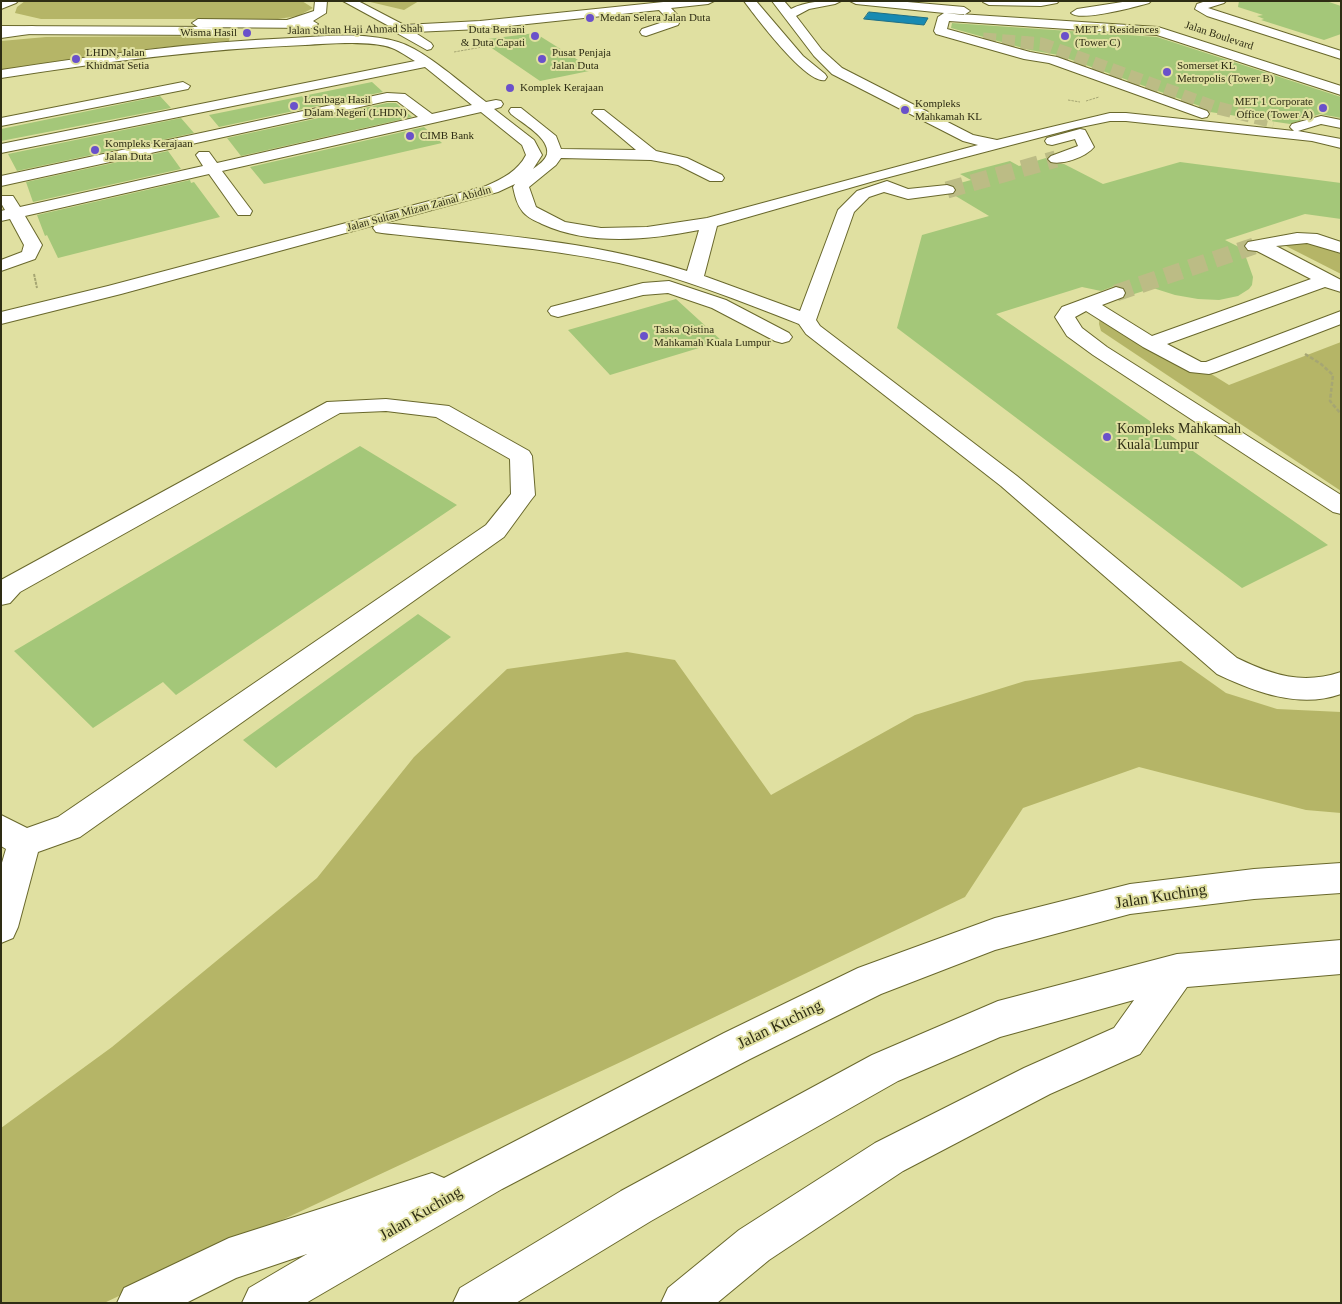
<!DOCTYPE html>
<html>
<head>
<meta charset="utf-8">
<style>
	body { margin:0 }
	#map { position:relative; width:1342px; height:1304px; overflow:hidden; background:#e0e0a1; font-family:"Times New Roman",serif }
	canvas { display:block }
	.frame { position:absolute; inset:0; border:2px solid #2e2d14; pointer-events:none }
</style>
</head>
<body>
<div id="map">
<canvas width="1342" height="1304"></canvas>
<div class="frame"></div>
</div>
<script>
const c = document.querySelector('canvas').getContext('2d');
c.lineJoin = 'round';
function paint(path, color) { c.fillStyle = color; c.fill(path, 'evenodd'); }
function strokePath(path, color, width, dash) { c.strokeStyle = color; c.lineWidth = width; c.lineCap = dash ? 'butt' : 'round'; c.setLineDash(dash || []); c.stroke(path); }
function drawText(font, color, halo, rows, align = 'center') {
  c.font = font + ' "Times New Roman",serif'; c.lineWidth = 4; c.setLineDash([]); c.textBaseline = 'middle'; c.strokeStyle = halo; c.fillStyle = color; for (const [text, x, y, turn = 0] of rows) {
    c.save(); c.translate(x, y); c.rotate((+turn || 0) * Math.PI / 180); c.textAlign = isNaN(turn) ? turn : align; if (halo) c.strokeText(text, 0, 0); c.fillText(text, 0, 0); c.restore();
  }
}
const green = new Path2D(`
	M25,1H302L313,8L298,16L278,19H41L15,13L17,7Z
	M366,1H419L404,10Z
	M230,36L229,41L136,50L1,70V41L46,37Z
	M1295,242L1325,247L1341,254V274L1284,245Z
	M1105,308L1229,385L1341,342V491L1101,331L1099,324L1100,313Z
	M627,652L675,660L771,795L915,715L1025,681L1181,661L1226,693L1277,709L1341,712V813L1306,810L1139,767L1023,808L965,897L625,1060L104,1303H1V1128L112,1047L317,878L414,757L507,669Z`);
const water = new Path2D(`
	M869,12L928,18L924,25L864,19Z`);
const building = new Path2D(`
	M1239,1H1326L1341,6V34L1324,40L1261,20L1264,19L1257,16L1263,15L1238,7Z
	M952,23L1157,37L1341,97V118L1320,114L1290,124L1210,112L1208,109L1058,55L1030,50L951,28Z
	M535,33L594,70L540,81L480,40Z
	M372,82L383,92L219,127L209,115Z
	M160,96L171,108L1,141V129Z
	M387,103H396L412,117L241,156L227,138Z
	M181,118L194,133L17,171L8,154Z
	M424,127L442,143L264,184L250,167Z
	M168,151L181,169L33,202L26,182Z
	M1046,158L1051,164H1064L1103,184L1180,162L1341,183V219L1305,214L1225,240L1243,249L1253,277L1252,285L1249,289L1238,296L1219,300L1198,299L1175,295L1153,288L1131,295H1126L1124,287L1117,285L1101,291L1082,287L996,314L1328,545L1242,588L897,328L922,235L989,216L954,195L957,189L953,185L971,180L960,174L1010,161L1019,166Z
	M190,180L191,183L194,182L220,217L58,258L47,235L45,236L37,215Z
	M676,299L722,341L610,375L568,330Z
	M360,446L457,505L176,695L163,682L93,728L14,651Z
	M418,614L451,637L276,768L243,740Z`);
const minorTunnelFar1 = new Path2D(`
	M983,39L1042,44L1214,107L1274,122`);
const minorTunnel = new Path2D(`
	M947,190L1056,159
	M1116,293L1254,246`);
const pathFar2 = new Path2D(`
	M454,52L488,46
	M1068,100L1080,102
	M1086,101L1099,97`);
const pathFar1 = new Path2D(`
	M34,274L37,288`);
const path = new Path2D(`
	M1305,354L1321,364L1333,375L1330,401L1341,414`);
const minor = new Path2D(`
	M315,1H327L326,13L313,21L318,24L312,28L198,27L192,23L198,19L287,20L314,11Z
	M343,1H358L404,25L480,21L673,1H714L708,4L671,8L681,19L678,25L646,36L642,35L640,32L642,29L669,20L659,10L480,29L414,32L431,43L433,46L431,49L427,50L395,32L389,26Z
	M744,1H756L803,56L825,74L827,77L825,80C806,84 756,17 744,1Z
	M772,1H784L791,9C807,1 822,1 841,1L835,4L809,9L796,16L822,50L842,68L973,135L997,140L1110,113H1126L1294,131L1290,127L1292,124L1321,116L1341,120V128L1321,124L1298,131L1341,139V148L1312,141L1126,121H1110L1076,128L874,181L717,226L704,276L800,311L838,210L857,191L887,181L908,189L947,185L953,187L955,190L953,193L908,199L884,192L869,197L854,212L816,320L820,326L1017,476L1237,658C1272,675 1302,685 1341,672V694C1299,709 1255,692 1217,674L1001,486L806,334L799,324C740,301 681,277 619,263C541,247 461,242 382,233L376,232L373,228L375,225L121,294L1,324V312L108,286L486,186C502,179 518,171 526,155L522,145L481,112L222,171L252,211L250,215H238L209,174L25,216L42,245L35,259L1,271V260L22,252L24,245L10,219L1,221V211L5,210L1,203V196H13L20,207L203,166L196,155L199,152H209L217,163L418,117L397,101H387L1,186V176L387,93L405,94L432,114L472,105L425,67L1,153V144L415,61C408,57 400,51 392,48C371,40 327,44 305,45C203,49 102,62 1,78V70C98,55 195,42 292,38C326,36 365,32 398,42C425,50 463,85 486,102L496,100L501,101L503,104L501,107L494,109L534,140L542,155L533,169C538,165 545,161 547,154C550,138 522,123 511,114L509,111L511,108H521L556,136L561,149L636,150L592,113L594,110H604L656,151L687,158L722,175L724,178L722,181H710L678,165L651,160L561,158L556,165L529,187L536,207L565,222L601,228L647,227L707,218L978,145L963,141L832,74L814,56ZM515,184L513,187C515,196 517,205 523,212C528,218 536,221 542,224C590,246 648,240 699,230L687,271C589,240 486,234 384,223L498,192Z
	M850,1H896L964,7L970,11L964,15L856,4Z
	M1059,1L1057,3L1041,6L989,5L983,2Z
	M1129,1H1151L1149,3C1135,7 1080,22 1071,13L1077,9Z
	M1206,1H1226L1224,3L1208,8L1341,51V59L1207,16L1195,9L1197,4Z
	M944,13L1158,27L1341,86V95L1157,35L949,21L947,29L1030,52L1057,57L1207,111L1209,114L1207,117L1202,118L1049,63L1024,59L936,34L934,31L938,17Z
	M1,26L218,27L224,31L218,35L1,34Z
	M183,82L190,86L188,89L1,126V118Z
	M1080,129L1085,130L1094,147C1086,157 1063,165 1051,162L1048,159L1051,156L1078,146L1075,139L1052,145L1047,144L1045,141L1047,138Z
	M1297,233L1317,234L1341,242V253L1307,243L1276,246L1341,280V292L1325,287L1167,344L1201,362H1206L1341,311V324L1216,372L1209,374L1190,372L1143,347L1086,311L1075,317L1082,328L1107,347L1341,495V514L1333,512L1093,355L1067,336L1055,317L1062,307L1116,287L1123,289L1125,293L1123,297L1102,305L1152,336L1311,279L1257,251L1248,250L1245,246L1248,242Z
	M669,281L726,300L789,333L792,337L789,341L782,343L775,341L712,308L668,293L643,295L558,317L551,315L548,311L551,307L643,283Z
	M386,399L449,406L529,451L532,456L535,495L531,500L504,537L80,837L38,852L18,927L13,938L1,943V866L6,849L1,846V815L27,828L58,817L486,525L511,494L510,459L436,417L386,411L340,413L20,592L10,603L1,605V580L327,402Z`);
const major = new Path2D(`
	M18,1L16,3L1,9V2Z
	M32,26L36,27L38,30L36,33L1,38V30Z`);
const highway = new Path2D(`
	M1341,863V893L1254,899L1130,914L995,950L881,994L750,1059L502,1189L306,1303H242L249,1288L307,1254L236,1278L186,1303H117L124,1288L229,1238L432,1173L444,1178L724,1033L858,968L995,918L1130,884L1254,869Z
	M1341,940V974L1187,987L1140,1054L1050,1094L903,1171L769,1260L717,1303H661L668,1288L739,1230L875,1143L1024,1068L1114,1028L1134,1000L1000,1037L898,1081L651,1221L516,1303H453L460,1288L621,1191L872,1055L998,1001L1177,954Z`);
const markers = [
	[590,18,5,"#6a51ca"],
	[247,33,5,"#6a51ca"],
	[535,36,5,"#6a51ca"],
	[1065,36,5,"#6a51ca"],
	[76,59,5,"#6a51ca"],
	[542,59,5,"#6a51ca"],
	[1167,72,5,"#6a51ca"],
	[510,88,5,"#6a51ca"],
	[294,106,5,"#6a51ca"],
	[1323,108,5,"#6a51ca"],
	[905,110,5,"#6a51ca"],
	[410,136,5,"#6a51ca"],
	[95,150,5,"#6a51ca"],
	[644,336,5,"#6a51ca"],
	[1107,437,5,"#6a51ca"]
];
const farPoinames = [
	["Medan Selera Jalan Duta",600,18],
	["Duta Beriani",525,30,"right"],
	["& Duta Capati",525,43,"right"],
	["MET 1 Residences",1075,30],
	["(Tower C)",1075,43],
	["Wisma Hasil",237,33,"right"],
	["LHDN, Jalan",86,53],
	["Khidmat Setia",86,66],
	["Pusat Penjaja",552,53],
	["Jalan Duta",552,66],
	["Somerset KL",1177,66],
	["Metropolis (Tower B)",1177,79],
	["Komplek Kerajaan",520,88],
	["Lembaga Hasil",304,100],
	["Dalam Negeri (LHDN)",304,113],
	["MET 1 Corporate",1313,102,"right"],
	["Office (Tower A)",1313,115,"right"],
	["Kompleks",915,104],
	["Mahkamah KL",915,117],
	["CIMB Bank",420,136],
	["Kompleks Kerajaan",105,144],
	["Jalan Duta",105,157],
	["Taska Qistina",654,330],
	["Mahkamah Kuala Lumpur",654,343]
];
const farStreetnames = [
	["Jalan Sultan Haji Ahmad Shah",355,30,-1],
	["Jalan Boulevard",1219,36,18],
	["Jalan Sultan Mizan Zainal Abidin",419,209,-15]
];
const poiNames = [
	["Kompleks Mahkamah",1117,429],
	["Kuala Lumpur",1117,445]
];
const nearStreetnames = [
	["Jalan Kuching",1161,897,-9],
	["Jalan Kuching",780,1025,-26],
	["Jalan Kuching",421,1214,-30]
];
paint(green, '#b5b567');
paint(water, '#188ab2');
strokePath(water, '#1f6e83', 1);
paint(building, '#a4c779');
strokePath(minorTunnelFar1, '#bcbc85', 13, [13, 6]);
strokePath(minorTunnel, '#bcbc85', 17, [17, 9]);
strokePath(minor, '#69682c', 2);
strokePath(major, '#69682c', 2);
strokePath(highway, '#69682c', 2);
strokePath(pathFar2, '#a6a673', 1, [2.5, 1]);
strokePath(pathFar1, '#a6a673', 2, [3, 1]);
strokePath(path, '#a6a673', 2.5, [4, 2]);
paint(minor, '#fff');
paint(major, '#fff');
paint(highway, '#fff');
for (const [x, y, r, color] of markers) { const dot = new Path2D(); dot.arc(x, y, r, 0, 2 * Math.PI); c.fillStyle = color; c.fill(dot); strokePath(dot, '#e0e0a1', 2); }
drawText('11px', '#2e2d14', '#e0e0a1', farPoinames, 'left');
drawText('11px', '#2e2d14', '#e0e0a1', farStreetnames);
drawText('14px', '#2e2d14', '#e0e0a1', poiNames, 'left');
drawText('16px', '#2e2d14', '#e0e0a1', nearStreetnames);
</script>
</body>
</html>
